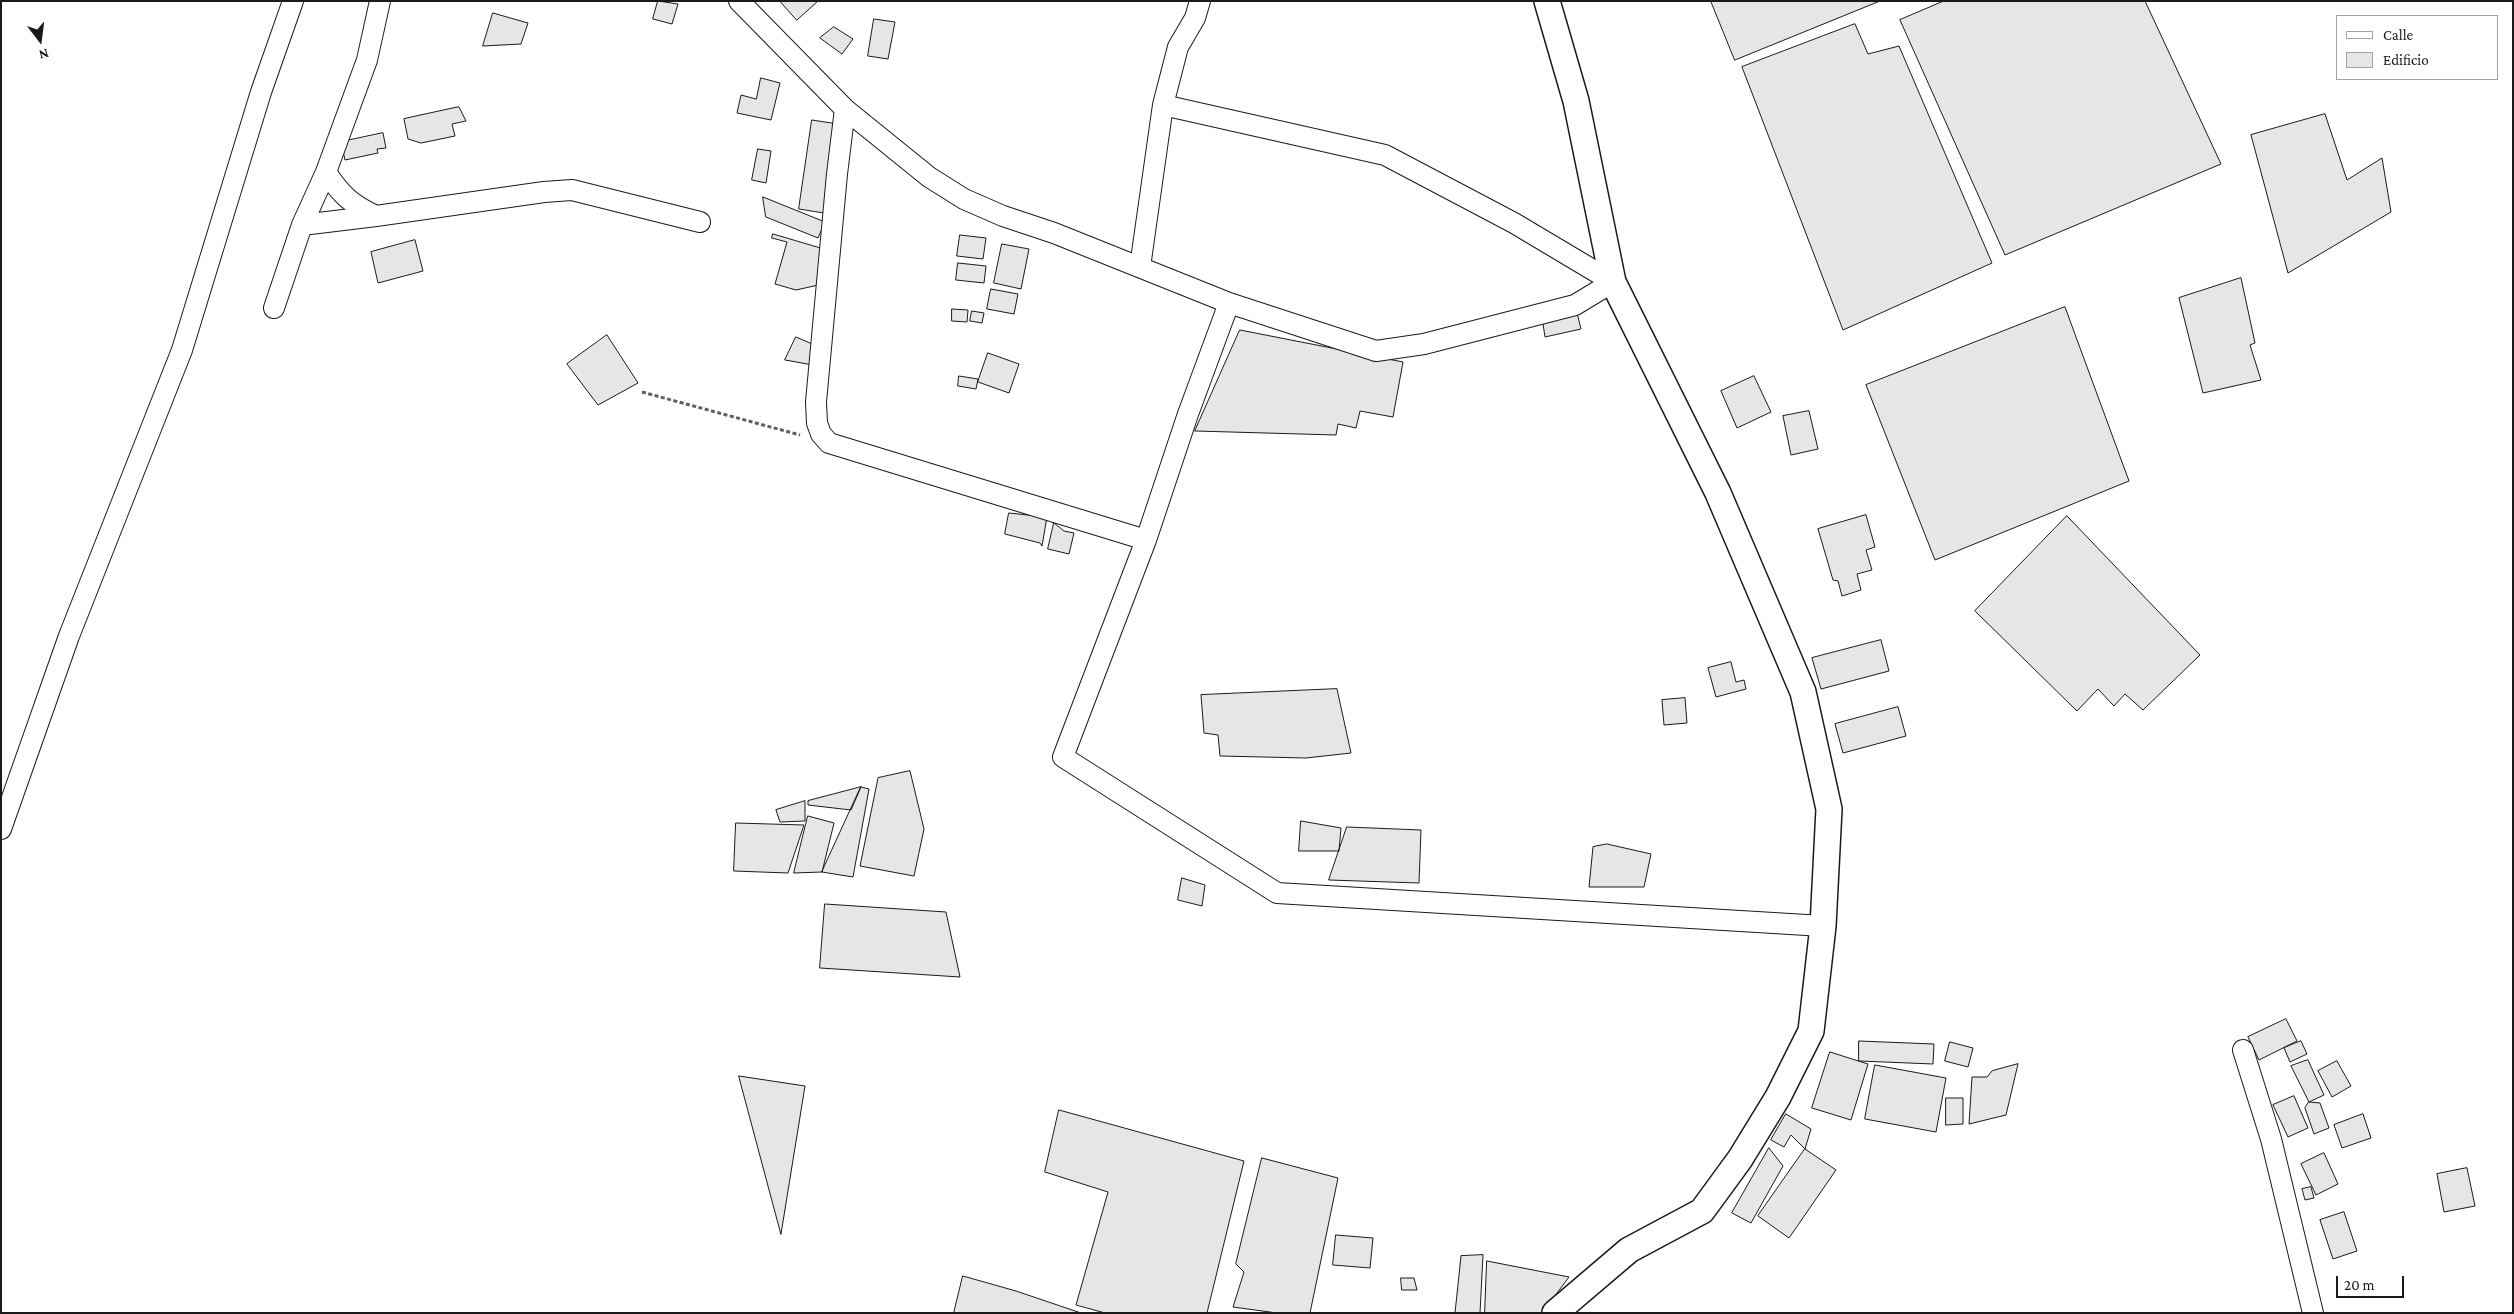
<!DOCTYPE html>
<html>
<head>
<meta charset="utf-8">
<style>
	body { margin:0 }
	#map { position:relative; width:2514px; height:1314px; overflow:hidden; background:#fff; font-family:"Crimson Pro",serif }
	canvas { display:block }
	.frame { position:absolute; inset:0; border:2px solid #1a1a1a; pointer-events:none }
	.legend { position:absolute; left:2336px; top:15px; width:162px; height:65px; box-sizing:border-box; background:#fff; border:1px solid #a3a3a3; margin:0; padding:6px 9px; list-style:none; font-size:15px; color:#1a1a1a }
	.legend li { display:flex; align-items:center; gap:10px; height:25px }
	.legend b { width:25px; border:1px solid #a3a3a3 }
	.north { position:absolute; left:15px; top:15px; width:50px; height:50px; -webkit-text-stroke:4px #fff; paint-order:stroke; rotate:165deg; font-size:14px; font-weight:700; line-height:20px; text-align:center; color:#1a1a1a }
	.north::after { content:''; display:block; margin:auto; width:18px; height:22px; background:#1a1a1a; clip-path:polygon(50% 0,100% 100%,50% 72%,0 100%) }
	.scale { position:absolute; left:2336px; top:1276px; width:68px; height:22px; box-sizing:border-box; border:2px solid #1a1a1a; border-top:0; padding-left:6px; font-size:15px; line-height:18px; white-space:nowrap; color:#1a1a1a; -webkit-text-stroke:4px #fff; paint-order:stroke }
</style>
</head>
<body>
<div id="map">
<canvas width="2514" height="1314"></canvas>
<div class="frame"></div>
<ul class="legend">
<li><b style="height:6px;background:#fff"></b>Calle</li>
<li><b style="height:14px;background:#e6e6e6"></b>Edificio</li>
</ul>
<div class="north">N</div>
<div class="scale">20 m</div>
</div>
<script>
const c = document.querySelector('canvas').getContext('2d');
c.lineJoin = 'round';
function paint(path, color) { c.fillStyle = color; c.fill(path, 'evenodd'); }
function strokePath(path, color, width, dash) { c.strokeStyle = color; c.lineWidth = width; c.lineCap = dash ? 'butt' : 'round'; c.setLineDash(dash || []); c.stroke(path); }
const building = new Path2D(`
	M658,1L678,4L672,24L653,19Z
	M780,1H818L797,20Z
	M1711,1H1880L1735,60Z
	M1944,1H2145L2221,164L2005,255L1900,20Z
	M493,13L528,23L521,44L483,46Z
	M874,19L895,22L888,59L868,56Z
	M1855,24L1868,54L1899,46L1992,263L1843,330L1742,67Z
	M834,27L853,39L842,54L820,38Z
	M761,78L780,83L771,120L737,113L741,95L756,99Z
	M459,107L466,121L452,124L455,136L421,143L408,139L404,119Z
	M2325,114L2347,180L2382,158L2391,212L2288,273L2251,135Z
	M812,120L838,124L824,213L799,209Z
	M383,133L386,148L377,149L378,153L345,160L341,142Z
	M758,149L771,151L766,183L752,180Z
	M763,197L825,222L818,238L766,217Z
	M773,234L824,249L823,284L796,290L775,284L787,242L772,238Z
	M960,235L986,238L983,259L957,256Z
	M415,240L423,271L378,283L371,252Z
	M1002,244L1029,249L1021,289L994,283Z
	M958,263L986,266L984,283L956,280Z
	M2241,278L2255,343L2250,345L2261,380L2203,393L2179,298Z
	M991,289L1018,294L1014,314L987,309Z
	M1575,305L1581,329L1545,337L1542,317Z
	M2065,307L2129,481L1935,560L1866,385Z
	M952,309L968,310L967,322L952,321Z
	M972,311L984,313L982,323L970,321Z
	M1240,330L1403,362L1393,417L1360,411L1356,428L1338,424L1336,435L1195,431Z
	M607,335L638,383L598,405L567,364Z
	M796,337L817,346L813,365L785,360Z
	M988,353L1019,364L1009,393L978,382Z
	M959,376L978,379L976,389L958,386Z
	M1754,376L1771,412L1737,428L1721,391Z
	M1809,411L1818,449L1791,455L1783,416Z
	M1009,513L1047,517L1042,546L1040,543L1005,534Z
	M1866,515L1875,547L1866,550L1872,570L1857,574L1861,590L1842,596L1838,581L1833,580L1818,529Z
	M2067,516L2200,655L2143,710L2125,694L2114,706L2098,689L2077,711L1975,611Z
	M1054,523L1064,531L1074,533L1069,554L1048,549Z
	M1881,640L1889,671L1821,689L1812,658Z
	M1731,662L1736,682L1744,680L1746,689L1716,697L1708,668Z
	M1337,689L1351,753L1306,758L1220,756L1218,735L1204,733L1201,695Z
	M1685,698L1687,723L1664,725L1662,700Z
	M1898,707L1906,736L1843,753L1835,724Z
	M910,771L924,829L914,876L860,866L878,778Z
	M861,787L869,789L853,877L822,872Z
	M861,787L851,810L808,805V801Z
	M805,801V821L780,822L776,810Z
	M808,816L834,823L822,872L794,873Z
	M1301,821L1341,828L1339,851H1299Z
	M736,823L804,825L788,873L734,871Z
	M1347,827L1421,830L1419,883L1329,880Z
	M1607,844L1651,854L1644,887H1589L1593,847Z
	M1182,878L1205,885L1202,906L1178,900Z
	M825,904L946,912L960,977L820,968Z
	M2286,1019L2297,1041L2259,1060L2248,1037Z
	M1859,1041L1934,1044L1933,1064L1859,1061Z
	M2301,1041L2307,1054L2290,1062L2284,1048Z
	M1950,1042L1973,1048L1968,1067L1945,1061Z
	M1830,1052L1868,1064L1851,1120L1812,1108Z
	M2308,1060L2324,1095L2309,1102L2291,1066Z
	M2337,1061L2351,1086L2332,1097L2318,1071Z
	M2018,1064L2006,1115L1969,1124L1972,1077H1987L1992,1071Z
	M1875,1065L1946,1078L1936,1132L1865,1119Z
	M739,1076L805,1086L781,1234Z
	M2294,1096L2308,1128L2288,1137L2273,1105Z
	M1946,1098H1963V1124L1946,1125Z
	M2309,1102L2320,1103L2329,1128L2314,1134L2305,1108Z
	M1059,1110L1244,1161L1207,1313H1105L1076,1305L1108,1192L1045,1172Z
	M1786,1114L1811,1129L1805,1149L1791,1135L1784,1147L1771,1140Z
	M2363,1114L2371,1138L2342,1148L2334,1125Z
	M1769,1148L1783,1166L1751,1223L1732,1213Z
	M1805,1149L1836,1170L1789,1238L1758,1216Z
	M2324,1153L2338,1184L2316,1195L2301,1164Z
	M1262,1158L1338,1178L1310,1313H1277L1233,1307L1244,1272L1236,1264Z
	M2467,1168L2475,1206L2444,1212L2437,1174Z
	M2311,1187L2314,1198L2305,1200L2302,1189Z
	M2344,1212L2357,1251L2333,1259L2320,1220Z
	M1336,1235L1373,1238L1370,1268L1333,1265Z
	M1483,1255L1480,1313H1455L1461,1256Z
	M1487,1261L1569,1277L1542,1313H1485Z
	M963,1276L1016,1291L1081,1313H954Z
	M1401,1278H1414L1417,1290H1402Z`);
const path = new Path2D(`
	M642,392L800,435`);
const minor = new Path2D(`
	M739,1L845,109L929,177L964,199L1003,216L1054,233L1229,303L1376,351L1424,344L1575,305L1613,282L1514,223L1385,155L1163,105L1140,267
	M1163,105L1178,47L1195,18L1200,1
	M845,109L837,174L816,402L817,423L821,434L829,443L1146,540
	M326,172C341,195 351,204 376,216L544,192L572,190L700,222
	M302,225L376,216
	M1229,303L1188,414L1146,540L1063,757L1277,893L1823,926
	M274,308L302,225L326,172L367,60L380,1
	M1,829L69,636L182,350L261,92L293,1
	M2243,1050L2271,1139L2313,1313`);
const tertiary = new Path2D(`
	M1547,1L1576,101L1613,282L1718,493L1803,692L1829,809L1823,926L1811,1031L1778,1097L1740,1159L1702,1211L1629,1250L1555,1313`);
paint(building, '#e6e6e6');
strokePath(building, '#1a1a1a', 1);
strokePath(minor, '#1a1a1a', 22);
strokePath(tertiary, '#1a1a1a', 28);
strokePath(path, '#5f5f5f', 3, [4, 2.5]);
strokePath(minor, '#fff', 20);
strokePath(tertiary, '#fff', 25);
</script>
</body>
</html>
